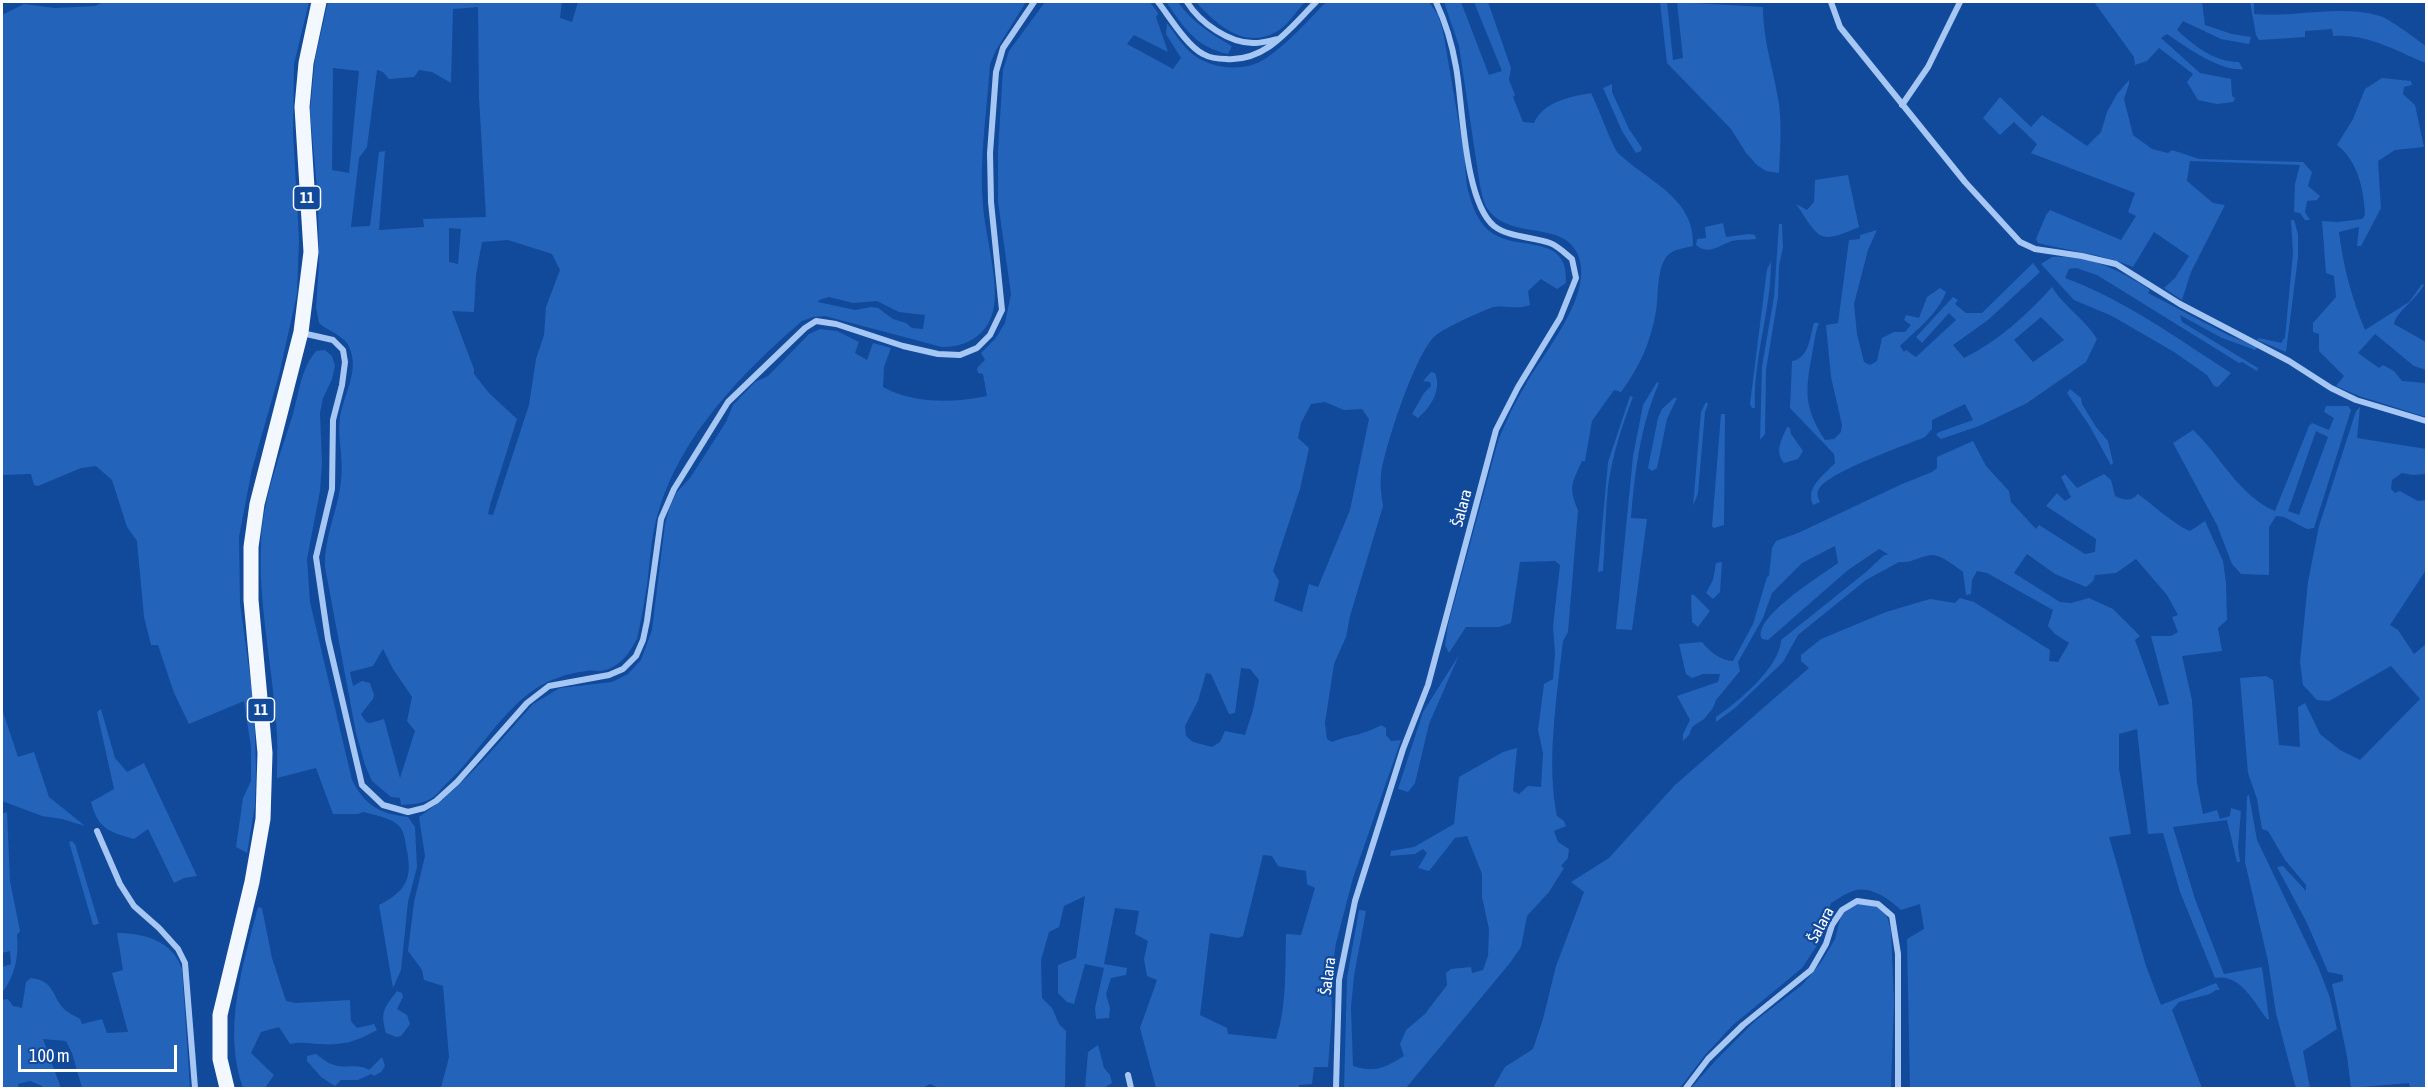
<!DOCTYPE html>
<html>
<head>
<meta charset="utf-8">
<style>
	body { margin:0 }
	#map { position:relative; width:2428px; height:1090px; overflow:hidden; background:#11499b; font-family:"Asap Condensed",sans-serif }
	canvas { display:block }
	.frame { position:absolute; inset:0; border:3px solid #fff; pointer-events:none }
	.scale { position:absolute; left:18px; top:1045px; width:159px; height:27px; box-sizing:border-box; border:3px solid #fff; border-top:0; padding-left:8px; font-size:18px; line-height:21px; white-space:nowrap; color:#fff; -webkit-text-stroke:4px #11499b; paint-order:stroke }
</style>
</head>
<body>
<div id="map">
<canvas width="2428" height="1090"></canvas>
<div class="frame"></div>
<div class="scale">100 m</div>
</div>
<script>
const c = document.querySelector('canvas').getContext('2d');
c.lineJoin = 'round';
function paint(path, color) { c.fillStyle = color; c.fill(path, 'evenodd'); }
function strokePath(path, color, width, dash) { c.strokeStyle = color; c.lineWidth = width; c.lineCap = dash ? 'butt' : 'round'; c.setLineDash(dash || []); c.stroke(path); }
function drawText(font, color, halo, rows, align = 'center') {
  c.font = font + ' "Asap Condensed",sans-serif'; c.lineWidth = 4.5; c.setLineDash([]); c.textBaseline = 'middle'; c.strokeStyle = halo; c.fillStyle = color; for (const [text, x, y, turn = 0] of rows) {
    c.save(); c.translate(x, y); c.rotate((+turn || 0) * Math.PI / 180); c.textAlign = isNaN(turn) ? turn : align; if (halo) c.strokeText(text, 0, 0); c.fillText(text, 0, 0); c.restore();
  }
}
const green = new Path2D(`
	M103,2H309L294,64L293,133L299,238L297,294L279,375L252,469L239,537L240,603L254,706L256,768L255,805L247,853L236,847L243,798L251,781V748L244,701L189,724L174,693L158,645H151L144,617L137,541L127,527L112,480L96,466L81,468L38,486L34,485L31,474L2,475V15L24,4L55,8L95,6Z
	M328,2H562L560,18L572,22L578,2H1026L996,50L990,64C987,111 979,159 983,206C985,234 1000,285 993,311C987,335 967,347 942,347L825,316L813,317L802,321C743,372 680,436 658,513C651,536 650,561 647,585C644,603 641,621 637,639C629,654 619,668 601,671C596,671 591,670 587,671C567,673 548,680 532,691C497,717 476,757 445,785C441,789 437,795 432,798C423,804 412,804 401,805L400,798L391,797L372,781L365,765L356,733L325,567C324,536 338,511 341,481C344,459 337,437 340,417C344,394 359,372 350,349C346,336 329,332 319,323L316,307L319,264L318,200L310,111L315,59ZM478,7L479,98L486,217L423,219L424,227L379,230L385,151L379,152L370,226L351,227L359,158L367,147L377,70L383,72L389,79L414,77L419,70L432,72L451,83L453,9ZM333,68L359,71L349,173L332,170ZM449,228L461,229L458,264L449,262ZM508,240L552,254L560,270L546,307L544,335L536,359L529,405L493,515L488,514L490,505L517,419L489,393L474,374V369L452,311L474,312L476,275L482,242ZM829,297L853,303L877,301L899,312L925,315L923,329L912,328L906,323L893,319L878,308L871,307L855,310L818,302L819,300ZM383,649L393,669L412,697L407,721L415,731L400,778L384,719L370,723L366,722L361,714L373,699L374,695L370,683L362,681L353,686L350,672L373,666Z
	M1045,2H1150L1158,13L1156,17L1168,52L1134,35L1127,44L1173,69L1181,58L1166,34L1167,23C1174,32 1181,44 1190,52C1209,69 1243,73 1265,59C1287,44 1308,21 1326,2H1429L1438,15L1443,31C1450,72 1457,113 1464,153C1466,167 1465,182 1469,194C1473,208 1478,221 1488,230C1515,254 1569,230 1566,283L1557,289L1541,279L1528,291L1530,305C1518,310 1506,305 1494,307C1485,309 1443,329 1436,335C1416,351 1385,446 1381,474C1380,485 1381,495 1383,506L1350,616L1346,637L1334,664L1325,723L1327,739L1332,742C1351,734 1362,736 1381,725L1386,728V735L1391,741L1401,740L1353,878L1336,943L1331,977L1332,1015L1328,1067H1314L1312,1084L1299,1085V1088H1156L1140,1028L1157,980L1147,976L1144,959L1148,941L1135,934L1139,911L1115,908L1104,964L1127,968L1126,975L1111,978L1106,994L1110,1008L1109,1018L1096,1019L1095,1008L1104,968L1085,964L1074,1004L1067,1002L1058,993V965L1076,958L1085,896L1064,906L1059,927L1049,932L1041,960L1042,998L1052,1008L1059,1024L1066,1031L1065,1088H939L930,1084L923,1088H441L449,1057L443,986L424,980L422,970L408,951L414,902L425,856L419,817C465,786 496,745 533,704L560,688L612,682L628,674L641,660L652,630L665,524L670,506L677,492L690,478L726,422L733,405L755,382L768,376L809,334L820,329L837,331L859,342L855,353L867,360L873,343L891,348L884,367L883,387C913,404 954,403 987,396L983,374L978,373L977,368L985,360L981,353L995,339L1005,323L1011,294L998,202V151L1003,70L1009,51ZM1325,402L1344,410L1362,409L1369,419L1350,510L1318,587L1309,584L1302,612L1274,601L1279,581L1273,571L1300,489L1309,448L1298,438L1301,423L1311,404ZM1241,668L1250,669L1259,680L1253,710L1245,735L1225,731L1220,742L1212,747L1193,742L1186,736L1185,726L1198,701L1206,673L1211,674L1229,714L1235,713ZM1263,855L1272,856L1278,866L1306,871L1307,884L1315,888L1301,935L1286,934C1285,969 1287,1005 1276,1039L1228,1034L1227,1028L1200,1015L1210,933L1238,938L1243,936Z
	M1166,2H1178C1192,22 1211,34 1232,46L1228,54C1194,46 1185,28 1166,2Z
	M1196,2H1305C1296,11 1288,26 1276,32C1244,50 1216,24 1196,2Z
	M1444,2H1461L1489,75L1502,71L1474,2H1488L1511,68L1509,80L1515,95L1513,97L1523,122L1534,123C1544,101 1570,97 1591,93C1596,102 1613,148 1618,153C1648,182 1695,197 1693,246C1685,248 1673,249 1667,256C1656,270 1659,295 1656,311C1651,342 1639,368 1621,392L1614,390L1592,421L1585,461H1582C1572,483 1568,487 1578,510L1568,632L1563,641C1557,694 1546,764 1557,816L1564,821L1566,826L1554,831L1558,842L1569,849L1568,858L1561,866L1564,868L1549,892L1527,916L1521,947L1510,963L1406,1088H1344L1347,978L1359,910L1366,911L1354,976L1351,1007L1353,1066C1376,1073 1384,1068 1404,1056L1400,1044L1406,1030L1425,1014L1447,985L1446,973L1451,969L1471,967L1472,973L1483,970L1488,956L1489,929L1482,897V874L1467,836L1455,838L1429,871L1418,868L1427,853L1423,849L1415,854L1390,856L1391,851L1414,847L1454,824L1459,777L1503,752L1517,748L1513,791L1519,794L1528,786L1541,787L1543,753L1538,730L1544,684L1553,679L1555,654L1553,626L1560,565L1555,561L1520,562L1511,623L1499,627H1466L1449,653L1445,645L1448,625L1498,441C1506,421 1515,402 1526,384C1545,351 1596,292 1577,253C1562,220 1509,241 1487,208C1483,202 1482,193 1480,186L1459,46Z
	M1660,2H1667L1673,60L1683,58L1677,2L1763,7C1763,42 1774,70 1779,104C1782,127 1780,150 1779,173L1766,171L1757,165L1746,153L1731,129L1667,63Z
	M2094,2H2202L2205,25L2232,34L2251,37L2249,44L2221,39L2183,21L2177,30C2195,46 2214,62 2239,62L2243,69C2220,72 2185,46 2167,34L2161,38L2200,73L2231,79L2232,96L2235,98L2233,102L2217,104L2198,100L2187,82L2193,74L2159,48L2147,61L2135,65L2134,57Z
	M2250,2H2254V14C2296,18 2339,4 2380,16C2390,19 2416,39 2426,46V63C2396,51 2367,33 2333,36L2332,29L2305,31V37L2259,40L2256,35Z
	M2382,78L2411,81L2412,85L2404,87L2403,94L2415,105L2424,147L2395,150L2378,161L2381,208L2361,246H2357L2359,227L2339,232C2343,266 2352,299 2365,330L2409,302L2422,284L2424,285C2416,300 2396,312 2394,324L2426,342V370L2414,366L2375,334L2358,353L2379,368L2383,365L2394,371L2402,381L2426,383V417L2359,396L2336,386L2344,376L2319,351V334L2313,332V323L2336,297L2334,276L2326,273L2322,221L2338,222L2362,219L2365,215C2364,190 2358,161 2337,145L2353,119L2365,89Z
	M2129,80V84L2124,99L2133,135L2152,149L2168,153L2172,150L2199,159L2303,162L2312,172L2308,186L2320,196L2317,200L2307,201L2305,212L2310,220H2305L2300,213L2294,212L2295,184L2300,165L2190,161L2187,181L2213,203L2225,205L2191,272L2182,300L2164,288L2175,278L2189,256L2154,232L2133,267C2103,254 2069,251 2038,243L2036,239L2046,215L2050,210L2121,240L2136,216L2128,212L2135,193L2031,153L2037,144L2014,122L2000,135L1983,118L2000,97L2031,127L2042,115L2087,146L2101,132L2107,112L2117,94Z
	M1612,84V92L1629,129L1642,148L1641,151L1636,153L1622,131L1603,88Z
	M1848,175L1859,227C1818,245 1820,239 1796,204L1807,210L1814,202L1815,180Z
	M2291,220H2294L2298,234V257L2286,352L2257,340L2259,338L2281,343L2285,337L2293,253Z
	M1723,223L1726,237L1749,234L1755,235L1756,239C1748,240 1740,239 1732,241C1719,245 1709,256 1696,245L1697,239L1706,238L1705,227Z
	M1779,224H1782L1783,247L1779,266L1778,297L1766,370L1765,434L1760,440L1762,366L1774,297Z
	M1877,230L1868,250L1854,304L1857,334L1864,362L1870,365L1877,361L1882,338L1894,332H1905L1911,325L1904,320L1906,315L1919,318L1927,297L1940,288L1946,292C1938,314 1916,330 1900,346L1904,352L1906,350L1916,357L1956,320L1949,313L1922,343L1916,337L1953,297L1958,300L1955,304L1966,313H1982L2033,263L2040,272L1988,320L1953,345L1964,358C1998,341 2027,315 2052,287C2064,307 2085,319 2097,339L2086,362L2027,403L1979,426L1941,439L1936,435L1939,432L1973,420L1965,404L1932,420V429L1925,437C1904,446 1828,472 1819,489C1816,493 1818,498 1820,502L1813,505C1805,487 1823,476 1835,463L1834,454L1790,408L1792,361C1809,359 1810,336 1814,323H1819C1815,333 1814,344 1812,355C1805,391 1804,408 1825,440L1834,439L1841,432L1842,425L1831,377L1826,325L1838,323L1849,240L1860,239V235ZM2041,317L2064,340L2033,362L2014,340Z
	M2052,257C2091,255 2119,270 2150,290L2148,293L2228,335L2258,347L2255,350L2222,338L2180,315L2182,322L2258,368L2257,371L2242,362L2239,363L2097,275L2076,268L2069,269L2065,278C2125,300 2178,339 2231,373L2218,387L2214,386L2207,375L2174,352L2112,316L2074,300L2041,264Z
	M1771,262C1771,312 1753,358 1755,408H1752L1750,404L1767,269Z
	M325,350L332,356L335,366L332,379L323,398L320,413L322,463L320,491L307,559L310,602L352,780C365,805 379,814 408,817L415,827L417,867L408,902L401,970L393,988L379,905C408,890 413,877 406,846C405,839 404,830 398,825C389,817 374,815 363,812L358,814H333L316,768L277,778C277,759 278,741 276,723C272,662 258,603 261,542C263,497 280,456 293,414C299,392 301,369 316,351Z
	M1431,372L1435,373C1442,390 1431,407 1418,418L1412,414L1424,393L1431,386L1430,382L1423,381Z
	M1657,382L1659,383C1640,427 1635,471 1631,518L1647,519L1632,630L1616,629L1633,456L1643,405Z
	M2070,389L2081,398L2082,404L2096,427L2108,441L2113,463L2111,465L2089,425L2067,393Z
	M1630,396L1633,397C1622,426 1612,456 1608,487C1605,515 1605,543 1603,571L1598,572L1608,462Z
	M1674,398H1677L1667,419L1657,468L1652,471L1648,468L1658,418L1662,409Z
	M1706,402L1708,404L1705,412L1698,493L1693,506L1701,412Z
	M2326,406H2348L2351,410L2314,528L2307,529L2284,517L2276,516L2269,527V575L2241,574L2232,564L2217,525L2173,443L2193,430C2220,455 2239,496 2275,511L2309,426L2312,423L2329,430L2334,418L2324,412ZM2316,431L2328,437L2299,515L2288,511Z
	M2360,407L2357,438L2426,449V478L2425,474L2413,475L2402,473L2392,480L2391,489L2395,493L2400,491L2418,501L2426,500V570L2390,625L2398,630L2414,654L2426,644V1088H2410L2409,1083L2351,1088L2347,1056L2332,984L2343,981V975L2328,972L2307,923L2277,867L2283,866L2306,891V885L2285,860L2268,831L2262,829L2257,799L2248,773L2240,678L2266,676L2273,680L2279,745L2300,747L2298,707L2305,703L2320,734L2340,750L2360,760L2420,699L2391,666L2329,701L2317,700L2303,685L2300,662L2308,582L2319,526L2356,411Z
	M1721,414H1725L1724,525L1714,528L1712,526Z
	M1787,427L1790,428L1791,434L1803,451L1798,459L1784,463C1774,451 1782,439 1787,427Z
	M1973,441L1986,466L2009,491L2011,502L2036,529L2039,525L2085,554L2095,552L2096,539L2046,506L2057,493L2065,501L2071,497L2061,477L2065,474L2077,488L2104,474L2111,480L2115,496C2124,500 2131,502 2138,494C2153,505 2175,525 2190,531L2205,521L2223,561L2226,583L2227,620L2218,628L2222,651L2182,656L2192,700L2197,783L2203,814L2217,810L2220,819L2230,816L2231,808L2241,811L2238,847L2240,862H2237L2227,820L2173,827L2195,899L2224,974L2262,967L2269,1019H2267C2254,1002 2240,973 2215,978L2180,892L2163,833L2148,834L2137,729L2119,734V769L2131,834L2109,837L2146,966L2161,1005L2216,983L2220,990H2216L2210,994L2179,1002L2172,1010L2202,1088H1910L1907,939L1924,929L1920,904L1901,910C1889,899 1870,885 1853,891C1846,893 1838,899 1831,903L1818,944L1802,968L1733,1025L1705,1055L1680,1088H1495L1494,1086L1505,1067L1533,1049L1543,1019L1556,966L1584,892L1571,882L1609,858L1675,785L1809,668L1801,661V655L1821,639L1886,612L1930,599L1955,603L1960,598L1974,602L2050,650L2049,661L2058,662L2069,643L2055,634L2048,626L2053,610L1987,573L1977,571L1972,580L1971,594L1966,595L1963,572C1955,566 1943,556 1933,555C1921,555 1911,564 1899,562L1866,580L1798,635L1783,662L1735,708L1716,722V717C1737,703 1780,667 1781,640L1866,572L1883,556L1888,554L1879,549L1848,570L1768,640L1762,639C1751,618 1822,575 1838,563L1835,546L1802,563L1772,593L1763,618L1738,662L1740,671L1716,700L1713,708L1704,719L1692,727L1689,735L1683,741V734L1690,720L1677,696L1718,682L1720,674H1703L1692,678L1686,674L1679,644L1702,642C1709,651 1721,661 1733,661L1753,624L1767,577L1769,576L1772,548L1776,541L1798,533L1902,484L1932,472L1937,468V457ZM2027,554L2055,574L2086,587L2093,581L2095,575L2116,573L2136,559L2167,595L2178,615L2172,617L2178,632L2171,636H2151L2169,704L2159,706L2135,640L2140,636L2113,609L2089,598L2071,603L2060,602L2014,573Z
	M1722,562L1720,592L1713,599L1706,593L1713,580L1716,563Z
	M1693,594L1710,611L1698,627L1692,622L1691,596Z
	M1459,655L1429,724L1415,783L1408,792L1398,789L1423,712Z
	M2,709L18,757L34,752L49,797L85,826L62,819L42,816L2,801Z
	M101,709L115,758L127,772L144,763L197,876L184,878L174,883L148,829L134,839C109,832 98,829 91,802L114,789L97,712Z
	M2249,795L2257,840L2319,969L2330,998L2337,1029L2303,1051L2310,1088H2296L2293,1078L2276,1013L2268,961L2245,862L2247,796Z
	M7,812L10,881L20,931L17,935C19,957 15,976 2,993V967L11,964L10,951L2,953V814Z
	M72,841L75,844L99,924L93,925L69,842Z
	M1859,903L1875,905L1886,913L1891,930L1894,1001L1891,1088H1691L1716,1060L1755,1021L1802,985L1822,961L1835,939L1841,916L1848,906Z
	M258,907L262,908L272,958L286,1001L296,1003L350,1000L351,1021L357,1028L374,1024L377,1030C359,1040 343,1046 323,1044C311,1044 302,1041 290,1044L279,1027L261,1032L251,1053L274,1075L265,1088H243C222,1029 243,965 258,907Z
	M117,933C144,933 173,941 182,969L190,1088H82L72,1053L66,1041L43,1039L61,1088H43L42,1086L30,1081L18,1084L19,1088H2V1000L8,999L13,1006L22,1008L26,982L31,978C55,981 51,995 64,1009C68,1013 75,1016 80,1019L82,1024L102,1019L107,1033L128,1032L112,973L123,970Z
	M397,991L402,993L403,997L397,1009L407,1015L410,1024L401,1036L396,1037L386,1033C380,1012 384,1008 397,991Z
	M1098,1045L1104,1068L1110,1075L1112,1083L1104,1088H1085L1088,1052Z
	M316,1054C322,1058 327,1063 334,1065C346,1069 358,1063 369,1070L382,1057L385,1066L381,1072L374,1076L371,1074L358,1080H341L335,1086L321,1077L307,1061V1056Z`);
const minor = new Path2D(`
	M1158,2C1169,16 1187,46 1203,54C1210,58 1219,59 1226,59C1266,62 1290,28 1316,2
	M1187,2C1200,23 1230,44 1255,43C1263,43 1272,40 1279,39
	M1831,2L1840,27L1965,182L2020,242L2035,249L2082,256L2116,264L2180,304L2289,361L2331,388L2356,400L2426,421
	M1902,105L1928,67L1960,2
	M302,333L333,340L343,350L345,362L342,385L333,420L332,489L316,557L328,639L362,785L383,805L408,812L424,808L436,801L457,782L527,703L549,686L609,675L623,669L636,656L643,640L647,621L661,519L674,489L728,402L805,328L816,321L836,324L903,346L938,354L960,355L977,348L990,335L1002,310L991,202L990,153L996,72L1003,48L1034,2
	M97,831L120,884L134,906L159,928L178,949L185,963L195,1088
	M1128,1075L1131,1088
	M1336,1088L1339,980L1355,901L1403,749L1428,685L1496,430L1518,387L1560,318L1576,278L1572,259C1566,254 1558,246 1550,243C1533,237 1508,237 1494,226C1464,201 1463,105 1456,67C1452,44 1446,23 1436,2
	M1686,1088L1708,1059L1743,1025L1811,970L1826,944L1832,925L1842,910L1857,901L1878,904L1892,916L1898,954V1088`);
const primary = new Path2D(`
	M227,1088L220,1059V1015L252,882L263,819L265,753L251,600V547L257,504L301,332L311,252L302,107L306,63L319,2`);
const shields = [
	[307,198,27],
	[261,710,27]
];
const shieldNames = [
	["11",307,198],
	["11",261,710]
];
const streetNames = [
	["Šalara",1462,508,-75],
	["Šalara",1821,925,-62],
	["Šalara",1328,976,-83]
];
paint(green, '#2463ba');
strokePath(minor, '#a6c7f4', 6);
strokePath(primary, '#f3f7ff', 15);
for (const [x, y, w] of shields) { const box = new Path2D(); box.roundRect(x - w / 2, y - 12, w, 24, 4.5); c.fillStyle = '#11499b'; c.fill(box); strokePath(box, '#fff', 1.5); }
drawText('bold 15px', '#fff', null, shieldNames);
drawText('16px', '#fff', '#11499b', streetNames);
</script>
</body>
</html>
